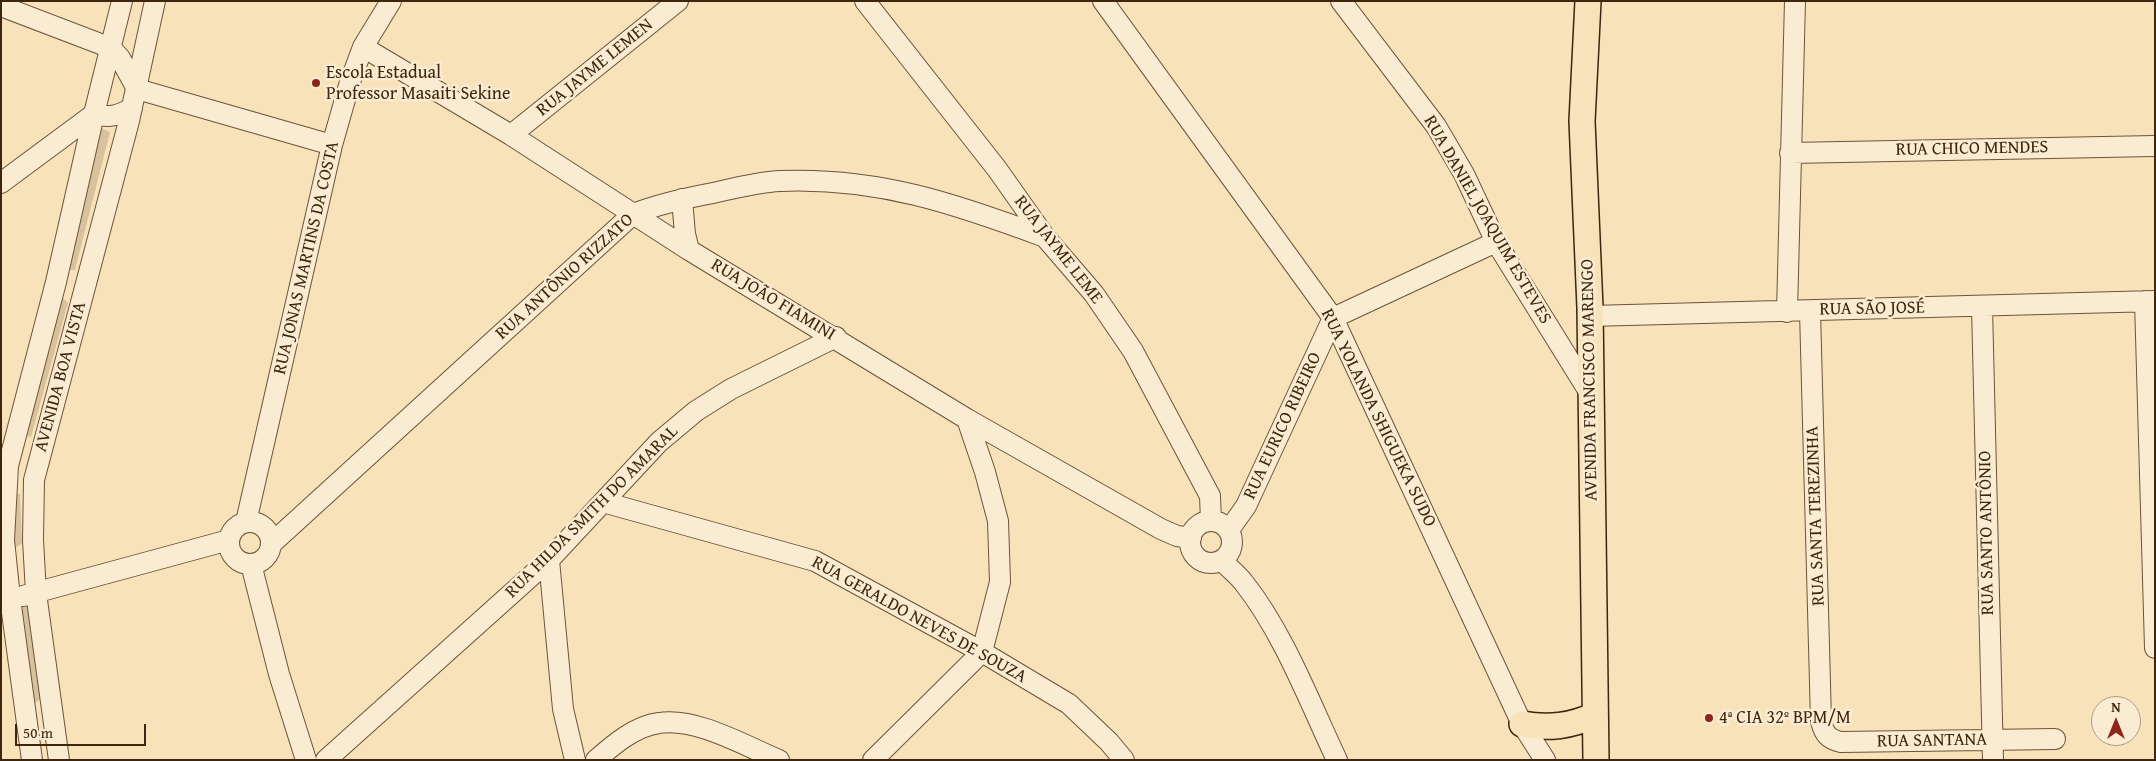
<!DOCTYPE html>
<html>
<head>
<meta charset="utf-8">
<style>
	body { margin:0 }
	#map { position:relative; width:2156px; height:761px; overflow:hidden; background:#f8e2ba; font-family:"Gentium Book Plus",serif }
	canvas { display:block }
	.frame { position:absolute; inset:0; border:2px solid #3d250e; pointer-events:none }
	.north { position:absolute; left:2091px; top:696px; width:50px; height:50px; box-sizing:border-box; background:#faecd2; border:1px solid #ae9c84; border-radius:50%; rotate:0deg; font-size:14px; font-weight:700; line-height:20px; text-align:center; color:#3d250e }
	.north::after { content:''; display:block; margin:auto; width:18px; height:22px; background:#8f2418; clip-path:polygon(50% 0,100% 100%,50% 72%,0 100%) }
	.scale { position:absolute; left:15px; top:724px; width:131px; height:22px; box-sizing:border-box; border:2px solid #3d250e; border-top:0; padding-left:6px; font-size:15px; line-height:18px; white-space:nowrap; color:#3d250e; -webkit-text-stroke:4px #faecd2; paint-order:stroke }
</style>
</head>
<body>
<div id="map">
<canvas width="2156" height="761"></canvas>
<div class="frame"></div>
<div class="north">N</div>
<div class="scale">50 m</div>
</div>
<script>
const c = document.querySelector('canvas').getContext('2d');
c.lineJoin = 'round';
function paint(path, color) { c.fillStyle = color; c.fill(path, 'evenodd'); }
function strokePath(path, color, width, dash) { c.strokeStyle = color; c.lineWidth = width; c.lineCap = dash ? 'butt' : 'round'; c.setLineDash(dash || []); c.stroke(path); }
function drawText(font, color, halo, rows, align = 'center') {
  c.font = font + ' "Gentium Book Plus",serif'; c.lineWidth = 5; c.setLineDash([]); c.textBaseline = 'middle'; c.strokeStyle = halo; c.fillStyle = color; for (const [text, x, y, turn = 0] of rows) {
    c.save(); c.translate(x, y); c.rotate((+turn || 0) * Math.PI / 180); c.textAlign = isNaN(turn) ? turn : align; if (halo) c.strokeText(text, 0, 0); c.fillText(text, 0, 0); c.restore();
  }
}
const green = new Path2D(`
	M101,128L110,132L75,270H70L65,266Z
	M62,297L68,303L31,437L23,435Z
	M10,492L20,494L22,544L16,547L10,543Z
	M27,604L41,699L35,703L22,605Z`);
const minor = new Path2D(`
	M865,1L997,169L1045,237L1094,294L1133,351L1210,496L1211,521
	M1103,1L1333,318L1522,724L1545,760
	M1341,1L1436,126L1464,174L1496,242L1591,395
	M1,6L111,48L120,58L137,89
	M363,47L511,135L689,250L967,419L1161,529L1177,536L1191,538
	M137,89L332,145
	M511,135L678,1
	M1790,153L2155,146
	M1,183L94,114C109,118 118,116 132,108
	M682,199L685,234L689,250
	M2145,301L2155,648
	M1982,307L1993,760
	M1810,311L1821,721C1824,734 1828,739 1841,742L2055,739
	M1787,312L1795,1
	M1590,316L2155,301
	M603,502L815,561L982,652L1069,704L1109,742L1124,760
	M1190 542a21 21 0 1 1 42 0a21 21 0 1 1-42 0Z
	M246,522L332,145L350,82L363,47L391,1
	M229 543a21 21 0 1 1 42 0a21 21 0 1 1-42 0Z
	M1229,530L1246,506L1333,318L1496,242
	M271,544L633,214C659,204 686,198 713,193C735,188 758,182 780,181C878,177 956,204 1045,237
	M549,560L563,709L575,760
	M1222,561C1229,568 1238,575 1244,583C1283,632 1310,703 1337,760
	M251,564L279,674L306,760
	M23,596L229,540
	M32,760L10,598L4,540L8,466L56,282L94,114L122,1
	M59,760L36,593L33,540L34,480L129,121L155,1
	M326,760L549,560L659,442L696,411L731,389L836,337
	M596,760C613,745 635,726 659,723C696,717 745,746 779,760
	M873,760L982,652L1000,582L998,521L985,472L967,419`);
const major = new Path2D(`
	M1588,1L1582,121L1590,308L1596,760
	M1522,724C1549,729 1571,726 1595,715`);
const markers = [
	[316,83,5,"#8f2418"],
	[1709,718,5,"#8f2418"]
];
const streetNames = [
	["RUA JAYME LEMEN",595,68,-39],
	["RUA CHICO MENDES",1972,149,-1],
	["RUA DANIEL JOAQUIM ESTEVES",1487,220,60],
	["RUA JAYME LEME",1058,250,52],
	["RUA JONAS MARTINS DA COSTA",307,258,-77],
	["RUA ANTÔNIO RIZZATO",565,277,-42],
	["RUA JOÃO FIAMINI",773,300,31],
	["RUA SÃO JOSÉ",1872,309,-1],
	["AVENIDA BOA VISTA",61,377,-75],
	["AVENIDA FRANCISCO MARENGO",1590,380,-91],
	["RUA YOLANDA SHIGUEKA SUDO",1378,418,64],
	["RUA EURICO RIBEIRO",1283,426,-65],
	["RUA HILDA SMITH DO AMARAL",592,512,-45],
	["RUA SANTA TEREZINHA",1816,516,-92],
	["RUA SANTO ANTÔNIO",1987,533,-91],
	["RUA GERALDO NEVES DE SOUZA",919,620,29],
	["RUA SANTANA",1932,741,-1]
];
const poiNames = [
	["Escola Estadual",326,73],
	["Professor Masaiti Sekine",326,94],
	["4ª CIA 32º BPM/M",1719,718]
];
paint(green, '#d8c29d');
strokePath(minor, '#6c5439', 22);
strokePath(major, '#3d250e', 28);
strokePath(minor, '#faecd2', 20);
strokePath(major, '#f8e2ba', 25);
for (const [x, y, r, color] of markers) { const dot = new Path2D(); dot.arc(x, y, r, 0, 2 * Math.PI); c.fillStyle = color; c.fill(dot); strokePath(dot, '#faecd2', 2); }
drawText('18px', '#3d250e', '#faecd2', streetNames);
drawText('18px', '#3d250e', '#faecd2', poiNames, 'left');
</script>
</body>
</html>
